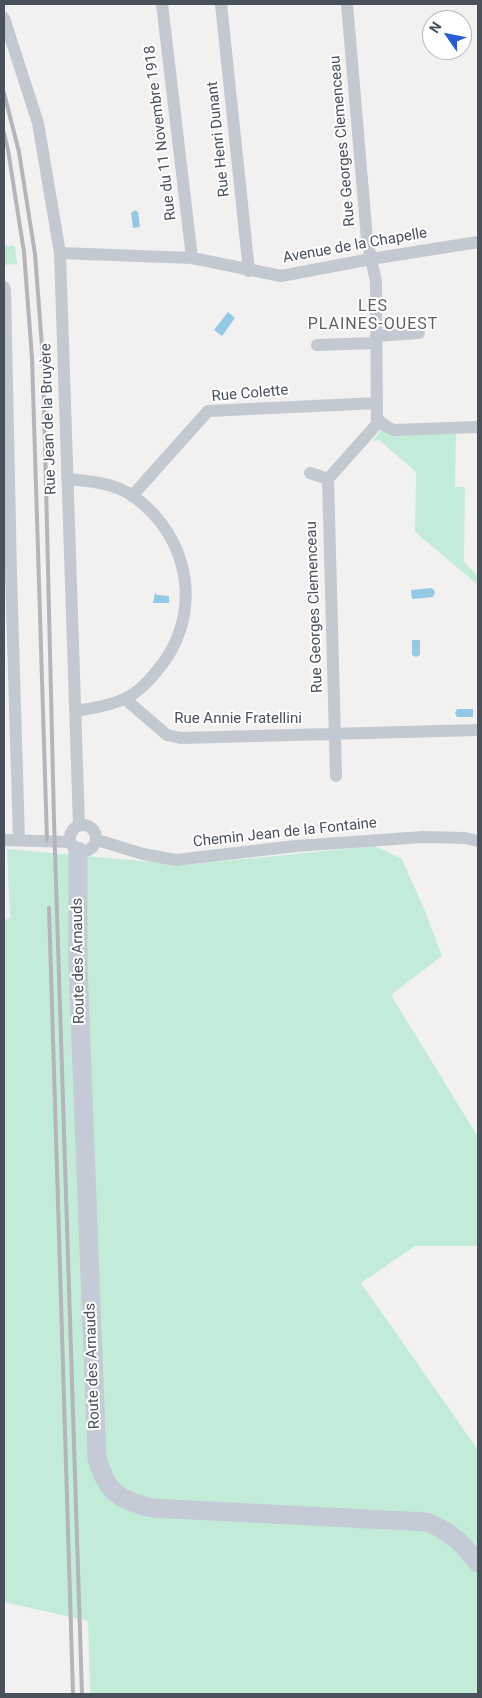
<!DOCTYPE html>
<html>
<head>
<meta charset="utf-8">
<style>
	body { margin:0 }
	#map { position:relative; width:482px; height:1698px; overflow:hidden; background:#f2f1f0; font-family:Roboto,sans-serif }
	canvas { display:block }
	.frame { position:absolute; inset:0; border:5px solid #49515c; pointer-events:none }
	.north { position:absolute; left:422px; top:10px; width:50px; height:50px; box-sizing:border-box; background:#fff; border:1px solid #b6b9be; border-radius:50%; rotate:303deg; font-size:14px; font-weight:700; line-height:20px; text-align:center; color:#49515c }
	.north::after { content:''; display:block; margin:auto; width:18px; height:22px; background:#275cd5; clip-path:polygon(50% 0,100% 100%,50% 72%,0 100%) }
</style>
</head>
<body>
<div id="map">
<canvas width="482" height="1698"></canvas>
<div class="frame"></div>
<div class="north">N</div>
</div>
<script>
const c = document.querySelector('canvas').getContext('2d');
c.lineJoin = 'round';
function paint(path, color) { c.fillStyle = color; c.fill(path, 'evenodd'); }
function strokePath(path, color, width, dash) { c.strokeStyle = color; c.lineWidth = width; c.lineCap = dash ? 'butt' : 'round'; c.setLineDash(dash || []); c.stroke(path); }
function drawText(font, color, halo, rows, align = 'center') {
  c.font = font + ' Roboto,sans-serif'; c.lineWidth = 4; c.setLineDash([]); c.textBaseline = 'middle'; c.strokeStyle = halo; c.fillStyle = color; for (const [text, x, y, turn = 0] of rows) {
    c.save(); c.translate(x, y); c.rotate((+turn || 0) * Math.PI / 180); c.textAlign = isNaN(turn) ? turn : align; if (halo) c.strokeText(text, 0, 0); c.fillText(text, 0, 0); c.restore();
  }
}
const green = new Path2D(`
	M4,245L15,246L17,264L4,265Z
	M383,427L456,431L455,487H465L464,562L478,576V585L415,532L416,472L379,440L373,441Z
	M375,846L402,859L425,911L442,956L391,995L478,1137V1246H415L361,1283L478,1450V1694H90L88,1621L4,1602V920L10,918L7,849L185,865Z`);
const water = new Path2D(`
	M135,210L138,212L140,227L133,228L131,213Z
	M228,312L235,318L222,336L214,330Z
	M432,588L435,592L433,597L412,599L411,590Z
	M155,593L158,595L169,596V603H153Z
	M412,640H420V655L416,657L412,655Z
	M457,709H473V717H457L455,713Z`);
const street = new Path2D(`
	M162,4L192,258
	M221,4L249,271
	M4,18L38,123L60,253L79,825
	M60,253L192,258L281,276L371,259L478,242
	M4,287L5,290L11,574L19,840
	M376,336L419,333
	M317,345L376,343
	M377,419L387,427L394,430L478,427
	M310,473L328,479
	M67,479C90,481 114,483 133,496C192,538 204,617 156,672C148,682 136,694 124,699C110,706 92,708 76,711
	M132,496L208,411L377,403
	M125,699L167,735L181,738L478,730
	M336,776L328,479L377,424L376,282L367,239L347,4
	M70 838a13 13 0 1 1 26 0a13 13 0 1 1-26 0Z
	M4,840L70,842
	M97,840L143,854L176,860L296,846L423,837L465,838L478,841`);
const secondary = new Path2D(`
	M78,851V966L97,1458C106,1492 119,1500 152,1508L427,1522C450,1531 463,1544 478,1563`);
const rail = new Path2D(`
	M4,93L19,152L35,254L43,360L54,820L82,1694
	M4,133L8,150L24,252L32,358L47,840
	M49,908L73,1694`);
const streetNames = [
	["Rue du 11 Novembre 1918",161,133,-97],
	["Rue Henri Dunant",219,139,-96],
	["Rue Georges Clemenceau",343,141,-95],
	["Avenue de la Chapelle",355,246,-10],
	["Rue Colette",250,394,-5],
	["Rue Jean de la Bruyère",49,419,-92],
	["Rue Georges Clemenceau",315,607,-92],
	["Rue Annie Fratellini",238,719],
	["Chemin Jean de la Fontaine",285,833,-6],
	["Route des Arnauds",79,961,-91],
	["Route des Arnauds",93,1366,-92]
];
const neighbourhoodNames = [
	["LES",373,307],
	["PLAINES-OUEST",373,325]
];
paint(green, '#c3ecd8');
paint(water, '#93c9e5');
strokePath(street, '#c2c9d1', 12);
strokePath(secondary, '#c4cbd7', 19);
strokePath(rail, '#b3b5ba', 4);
drawText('15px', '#49515c', '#fff', streetNames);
c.letterSpacing = '1px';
drawText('16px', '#5d5f64', '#fff', neighbourhoodNames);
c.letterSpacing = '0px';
</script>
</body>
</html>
